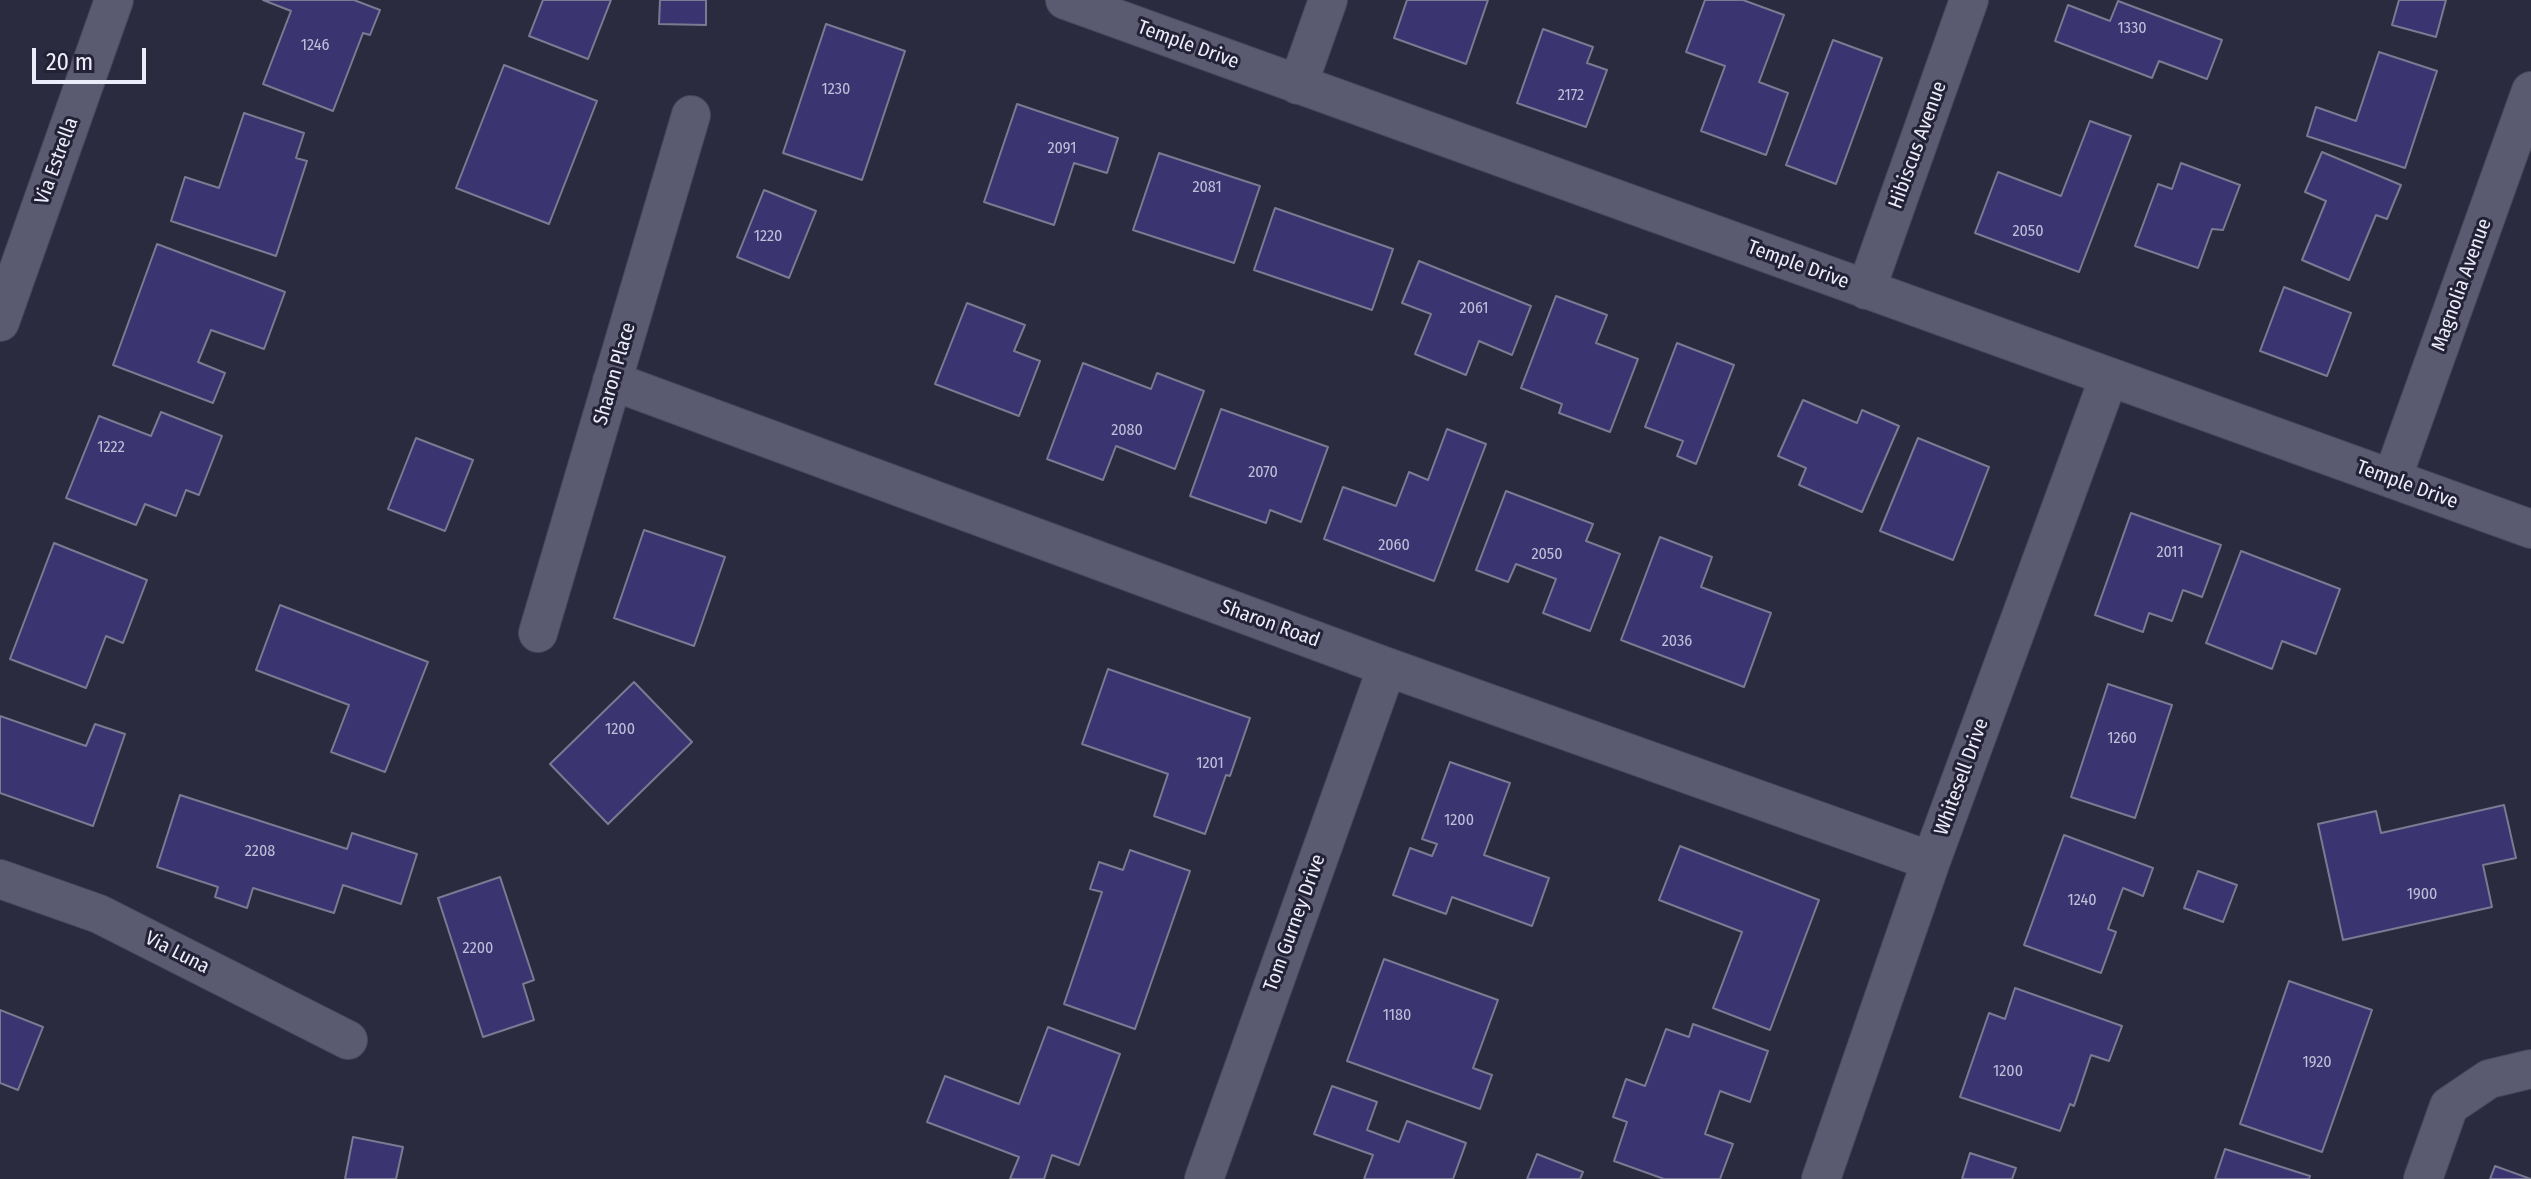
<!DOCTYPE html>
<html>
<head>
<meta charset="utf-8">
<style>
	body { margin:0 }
	#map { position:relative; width:2531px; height:1179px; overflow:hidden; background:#2b2b3f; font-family:"Fira Sans Condensed",sans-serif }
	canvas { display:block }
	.scale { position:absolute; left:32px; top:48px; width:114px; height:36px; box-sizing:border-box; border:4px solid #ececfa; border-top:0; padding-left:10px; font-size:24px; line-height:28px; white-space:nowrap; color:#ececfa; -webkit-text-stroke:6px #222135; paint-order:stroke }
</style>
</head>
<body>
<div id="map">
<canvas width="2531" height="1179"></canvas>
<div class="scale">20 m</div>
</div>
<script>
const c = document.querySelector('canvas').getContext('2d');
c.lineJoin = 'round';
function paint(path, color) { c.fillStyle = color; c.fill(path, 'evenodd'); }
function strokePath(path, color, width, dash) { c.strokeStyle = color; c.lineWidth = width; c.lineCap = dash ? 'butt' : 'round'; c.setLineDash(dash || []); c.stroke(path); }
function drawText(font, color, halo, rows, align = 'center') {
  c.font = font + ' "Fira Sans Condensed",sans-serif'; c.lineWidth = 6; c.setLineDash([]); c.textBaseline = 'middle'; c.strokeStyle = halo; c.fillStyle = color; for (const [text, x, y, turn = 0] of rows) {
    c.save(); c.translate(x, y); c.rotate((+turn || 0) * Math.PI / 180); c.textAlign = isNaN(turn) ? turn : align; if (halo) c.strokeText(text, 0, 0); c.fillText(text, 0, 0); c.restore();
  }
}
const building = new Path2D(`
	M263,0H354L380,10L370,35L363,33L333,111L263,84L291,11Z
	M543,0H611L588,59L529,36Z
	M660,0H706V25L659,24Z
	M1407,0H1488L1466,64L1394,38Z
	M1705,0H1743L1784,15L1759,82L1788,93L1766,155L1701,131L1725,66L1686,52Z
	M2399,0H2446L2436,37L2392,25Z
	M2118,1L2222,40L2207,79L2159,61L2152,78L2055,41L2068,5L2110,21Z
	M826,24L905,51L862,180L783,153Z
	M1543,29L1593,47L1587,63L1607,70L1586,127L1517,103Z
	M1833,40L1882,58L1836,184L1786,165Z
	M2379,52L2437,71L2405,168L2307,136L2316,107L2356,121Z
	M504,65L597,101L549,224L456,188Z
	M1017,104L1118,138L1107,173L1074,163L1054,225L984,202Z
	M244,113L304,133L296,158L307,161L276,256L171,221L185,177L219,188Z
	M2090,121L2131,136L2079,272L1975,233L1998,172L2061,196Z
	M2322,152L2401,185L2387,219L2376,215L2349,280L2302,260L2326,201L2305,192Z
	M1159,153L1260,186L1234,263L1133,230Z
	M2181,163L2240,185L2223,230L2212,229L2198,268L2135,246L2158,184L2172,189Z
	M764,190L816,211L789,278L737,257Z
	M1275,208L1393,249L1372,310L1254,270Z
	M157,244L285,292L264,349L211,330L198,362L225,373L213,403L113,365Z
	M1419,261L1531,306L1512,355L1479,341L1466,375L1415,354L1431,314L1402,303Z
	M2284,287L2351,313L2327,376L2260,351Z
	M1556,296L1607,315L1596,343L1638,359L1610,432L1559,413L1562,404L1521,388Z
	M967,303L1025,325L1014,351L1040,361L1019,416L935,384Z
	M1677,343L1734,365L1696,464L1677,456L1683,441L1645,427Z
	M1083,363L1151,389L1157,373L1204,391L1175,469L1116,446L1103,480L1047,459Z
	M1803,400L1857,423L1862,410L1899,426L1862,512L1799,485L1806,468L1778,456Z
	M1221,409L1328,447L1301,522L1270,510L1266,523L1190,496Z
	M161,412L222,436L199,495L186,490L176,516L145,504L136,525L66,498L99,416L151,436Z
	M1447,429L1486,444L1434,581L1324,539L1343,487L1396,506L1409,472L1428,480Z
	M416,438L473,460L445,531L388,509Z
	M1918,438L1989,467L1953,560L1880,531Z
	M1506,491L1593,524L1586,541L1620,554L1590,631L1543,613L1556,579L1516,564L1508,582L1476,570Z
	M2131,513L2221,545L2202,597L2183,590L2172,621L2149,613L2143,632L2095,615Z
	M644,530L725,557L694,646L614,618Z
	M1660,537L1712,557L1701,587L1771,613L1744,687L1621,640Z
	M54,543L147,580L123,643L106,636L86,688L10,659Z
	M2241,551L2340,589L2316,654L2282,641L2272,669L2206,643Z
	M280,605L428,662L385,772L331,752L349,705L256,670Z
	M1108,669L1250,718L1230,776L1226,775L1205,834L1154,816L1168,774L1082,744Z
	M634,682L692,742L608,824L550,764Z
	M2108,684L2172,705L2135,818L2071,797Z
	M0,716L86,746L95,724L125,734L93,826L0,793Z
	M1450,762L1510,783L1484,855L1549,878L1532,926L1452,897L1446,914L1393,895L1410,848L1432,856L1437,844L1422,839Z
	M180,795L347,849L352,833L417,854L401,904L343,885L334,913L253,888L247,908L215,897L218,887L157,867Z
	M2504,805L2516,858L2483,865L2492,907L2343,940L2318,824L2376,811L2381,833Z
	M2064,835L2153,868L2143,896L2123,888L2108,929L2116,932L2101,973L2024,945Z
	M1680,846L1819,900L1770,1030L1713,1008L1742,932L1659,900Z
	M1130,850L1190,871L1135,1029L1064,1004L1102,892L1090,889L1099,862L1123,870Z
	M2198,871L2237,885L2223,922L2184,908Z
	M500,877L534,980L523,984L534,1020L483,1037L438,898Z
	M1384,959L1498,1000L1473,1068L1492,1075L1480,1109L1347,1061Z
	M2289,981L2372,1010L2322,1152L2240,1124Z
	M2015,988L2122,1026L2109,1061L2091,1055L2074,1106L2070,1104L2060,1131L1960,1097L1989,1013L2005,1019Z
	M0,1010L43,1027L18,1090L0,1083Z
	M1693,1024L1768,1051L1750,1102L1720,1091L1705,1134L1733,1144L1720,1179H1664L1614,1161L1627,1122L1613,1117L1626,1079L1645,1086L1666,1029L1689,1037Z
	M1048,1027L1120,1054L1079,1165L1052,1155L1044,1179H1010L1019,1157L927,1122L945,1076L1019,1104Z
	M1332,1086L1377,1102L1367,1130L1399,1142L1407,1121L1466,1143L1453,1179H1364L1373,1155L1314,1134Z
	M353,1137L403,1147L396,1179H345Z
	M2225,1149L2310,1176L2309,1179H2215Z
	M1970,1153L2016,1168L2012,1179H1962Z
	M1537,1154L1583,1172L1580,1179H1527Z
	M2495,1166L2531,1179H2490Z`);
const minor = new Path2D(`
	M1065,0L2531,529
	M1298,85L1328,0
	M1866,290L1969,0
	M0,322L114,0
	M612,381L1387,667L1931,861
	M2392,479L2531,91
	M538,633L691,115
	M0,879L99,914L348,1040
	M1204,1179L1387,667
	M1821,1179L1931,861L2109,377
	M2423,1179L2449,1106L2489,1079L2531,1069`);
const numberNames = [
	["1330",2132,29],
	["1246",315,46],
	["1230",836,90],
	["2172",1571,96],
	["2091",1062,149],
	["2081",1207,188],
	["2050",2028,232],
	["1220",768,237],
	["2061",1474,309],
	["2080",1127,431],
	["1222",111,448],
	["2070",1263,473],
	["2060",1394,546],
	["2011",2170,553],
	["2050",1547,555],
	["2036",1677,642],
	["1200",620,730],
	["1260",2122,739],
	["1201",1210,764],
	["1200",1459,821],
	["2208",260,852],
	["1900",2422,895],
	["1240",2082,901],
	["2200",478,949],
	["1180",1397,1016],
	["1920",2317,1063],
	["1200",2008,1072]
];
const streetNames = [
	["Temple Drive",1188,45,20],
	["Hibiscus Avenue",1918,145,-70],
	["Via Estrella",57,161,-70],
	["Temple Drive",1798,265,20],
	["Magnolia Avenue",2462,285,-70],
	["Sharon Place",615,374,-74],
	["Temple Drive",2407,485,20],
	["Sharon Road",1270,624,20],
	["Whitesell Drive",1962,777,-70],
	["Tom Gurney Drive",1295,923,-70],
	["Via Luna",177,953,27]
];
paint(building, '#3a3571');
strokePath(building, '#7a7b92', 2);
strokePath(minor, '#484759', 40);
strokePath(minor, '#5a5a71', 38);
drawText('16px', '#c0bed8', null, numberNames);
drawText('20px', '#ececfa', '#222135', streetNames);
</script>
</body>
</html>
